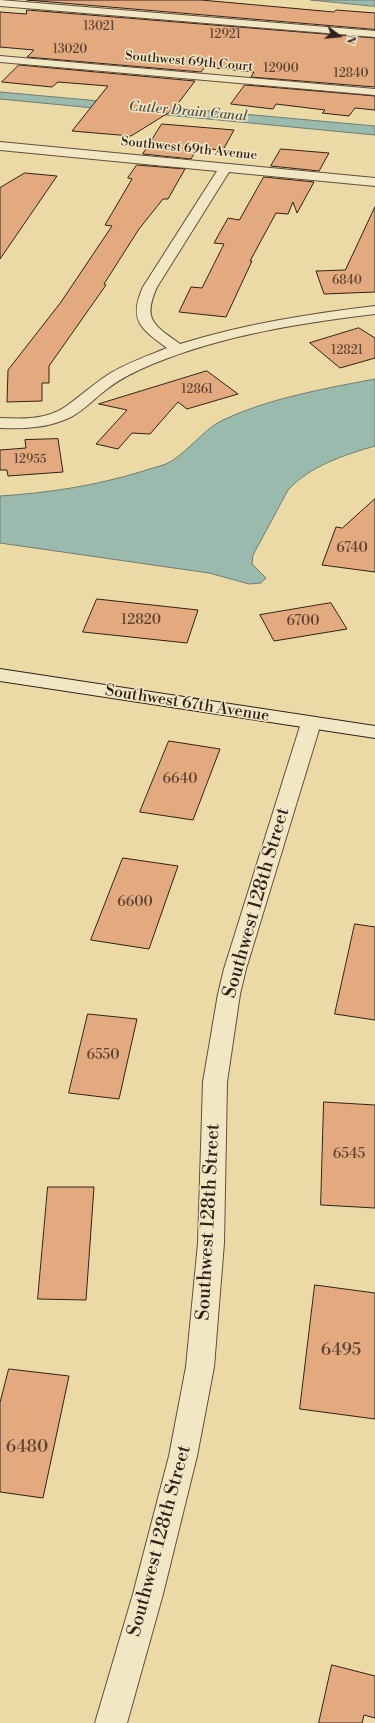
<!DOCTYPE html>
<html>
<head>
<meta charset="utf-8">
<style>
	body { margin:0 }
	#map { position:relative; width:375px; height:1723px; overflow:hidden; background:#ebdaa6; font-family:"Libre Bodoni",serif }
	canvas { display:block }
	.north { position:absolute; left:319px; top:16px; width:40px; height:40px; -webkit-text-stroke:3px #f2e7c5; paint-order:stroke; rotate:106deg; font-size:11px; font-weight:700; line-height:16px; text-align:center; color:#32211a }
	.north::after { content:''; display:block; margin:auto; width:14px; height:18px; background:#32211a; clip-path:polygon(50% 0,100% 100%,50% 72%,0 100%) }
</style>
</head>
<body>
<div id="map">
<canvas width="375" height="1723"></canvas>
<div class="north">N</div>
</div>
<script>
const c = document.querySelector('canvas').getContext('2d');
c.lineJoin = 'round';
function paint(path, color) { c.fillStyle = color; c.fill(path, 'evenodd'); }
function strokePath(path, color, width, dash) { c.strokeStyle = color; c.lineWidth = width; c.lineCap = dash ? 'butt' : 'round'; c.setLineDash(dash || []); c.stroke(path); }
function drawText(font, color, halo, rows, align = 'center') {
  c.font = font + ' "Libre Bodoni",serif'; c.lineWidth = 3; c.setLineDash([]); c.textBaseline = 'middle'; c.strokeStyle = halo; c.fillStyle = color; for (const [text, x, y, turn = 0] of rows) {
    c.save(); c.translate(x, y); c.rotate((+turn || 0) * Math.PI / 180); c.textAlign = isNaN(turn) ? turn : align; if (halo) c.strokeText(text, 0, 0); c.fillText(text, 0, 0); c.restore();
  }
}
const water = new Path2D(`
	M311,0H375V6Z
	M0,92L375,126V135L0,99Z
	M375,379V446C344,455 310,466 288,490L253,555L252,564L266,578L261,583L249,584L209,573L0,543V496C47,493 94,486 140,472C148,469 158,467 166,464C184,456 203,430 221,421C265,399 327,388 375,379Z`);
const building = new Path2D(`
	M27,0H201L334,12L336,10L375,13V29Z
	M27,10L375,38V87L251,77L254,72L205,67L201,72L27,57L34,50L0,47V12L26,14Z
	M19,65L195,81L173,110L131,136L72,131L108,86L58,82L52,87L2,82Z
	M245,85L375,96V110L355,108L349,116L322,113L325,110L276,104L273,109L231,104Z
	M162,124L234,130L223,150L197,148L191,159L143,154Z
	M281,149L329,153L319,171L271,166Z
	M137,165L185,169L168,199H163L139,229L104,284L106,285L49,366V383H42V401L7,402L8,370L61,302L112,226L105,225L132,179L128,178Z
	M25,173L57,176L0,259V188Z
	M264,177L314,182L297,213L293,202L288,214L276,213L250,261H252L226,317L179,312L191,287L202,288L224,244L214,243L228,218L239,220Z
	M375,207V292L324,294L316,271L345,270Z
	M359,328L375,338V358L340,368L310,343Z
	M207,371L238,394L187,409L178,402L150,434L132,433L118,449L96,444L127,410L99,404Z
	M58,439L63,472L8,476L7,470H0V450L26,448L25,440Z
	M375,499V572L322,565L336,527L342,528Z
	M97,599L198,610L187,643L83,632Z
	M331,603L347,629L274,641L260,615Z
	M169,741L220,749L193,820L140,812Z
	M123,858L178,866L149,949L91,940Z
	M355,924L375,927V1020L335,1014Z
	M88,1014L137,1019L119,1099L69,1093Z
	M324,1102L375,1105V1208L321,1205Z
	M48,1187H94L86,1300L38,1299Z
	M315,1285L375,1293V1419L300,1409Z
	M9,1369L69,1376L43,1498L0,1492V1403Z
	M332,1665L375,1676V1718L364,1715L362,1723H319Z`);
const street = new Path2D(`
	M0,0L375,31V37L0,6Z
	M0,56L375,89V95L0,62Z
	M0,142L375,178V186L229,172L157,287C142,320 154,325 180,344C244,324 309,314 375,306V314C300,323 225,335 155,363C138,370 121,378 107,389C95,398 84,410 71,417C49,428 24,429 0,428V418C22,419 46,420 65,407C80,397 93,384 109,374C127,363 147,356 167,348C141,329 128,320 143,287L217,171L0,150Z
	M311,717L318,719L321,723L246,969L240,994L227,1082L224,1243L214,1367L197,1456L163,1594L127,1723H95L133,1594L169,1456L186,1367L198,1243L203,1082L218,994L224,969L301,723L304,719Z`);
const secondary = new Path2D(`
	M0,669L375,726V738L0,681Z`);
const farNumbernames = [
	["13021",99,27],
	["12921",225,35],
	["13020",70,50],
	["12900",281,69],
	["12840",351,74],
	["6840",347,281],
	["12821",347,351],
	["12861",197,390],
	["12955",30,460]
];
const farStreetnames = [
	["Southwest 69th Court",189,62,5],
	["Southwest 69th Avenue",189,149,6]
];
const farWaternames = [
	["Cutler Drain Canal",188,112,5]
];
const numberNames = [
	["6740",352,549],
	["12820",141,621],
	["6700",303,622],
	["6640",180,780],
	["6600",135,903],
	["6550",103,1056],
	["6545",349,1155]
];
const streetNames = [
	["Southwest 67th Avenue",187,704,9]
];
const nearNumbernames = [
	["6495",341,1351],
	["6480",27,1448]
];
const nearStreetnames = [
	["Southwest 128th Street",257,903,-74],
	["Southwest 128th Street",209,1222,-87],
	["Southwest 128th Street",160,1541,-75]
];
paint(water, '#99baac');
strokePath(water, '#707d72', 1);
paint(building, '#e3aa7f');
strokePath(building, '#32211a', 1);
strokePath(street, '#604f3d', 2);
strokePath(secondary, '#32211a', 2);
paint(street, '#f2e7c5');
paint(secondary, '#f2e7c5');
drawText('12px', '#5e4333', null, farNumbernames);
drawText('13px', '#32211a', '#f2e7c5', farStreetnames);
drawText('italic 14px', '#514f46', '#f2e7c5', farWaternames);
drawText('14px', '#5e4333', null, numberNames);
drawText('16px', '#32211a', '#f2e7c5', streetNames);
drawText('17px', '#5e4333', null, nearNumbernames);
drawText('19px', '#32211a', '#f2e7c5', nearStreetnames);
</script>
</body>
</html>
